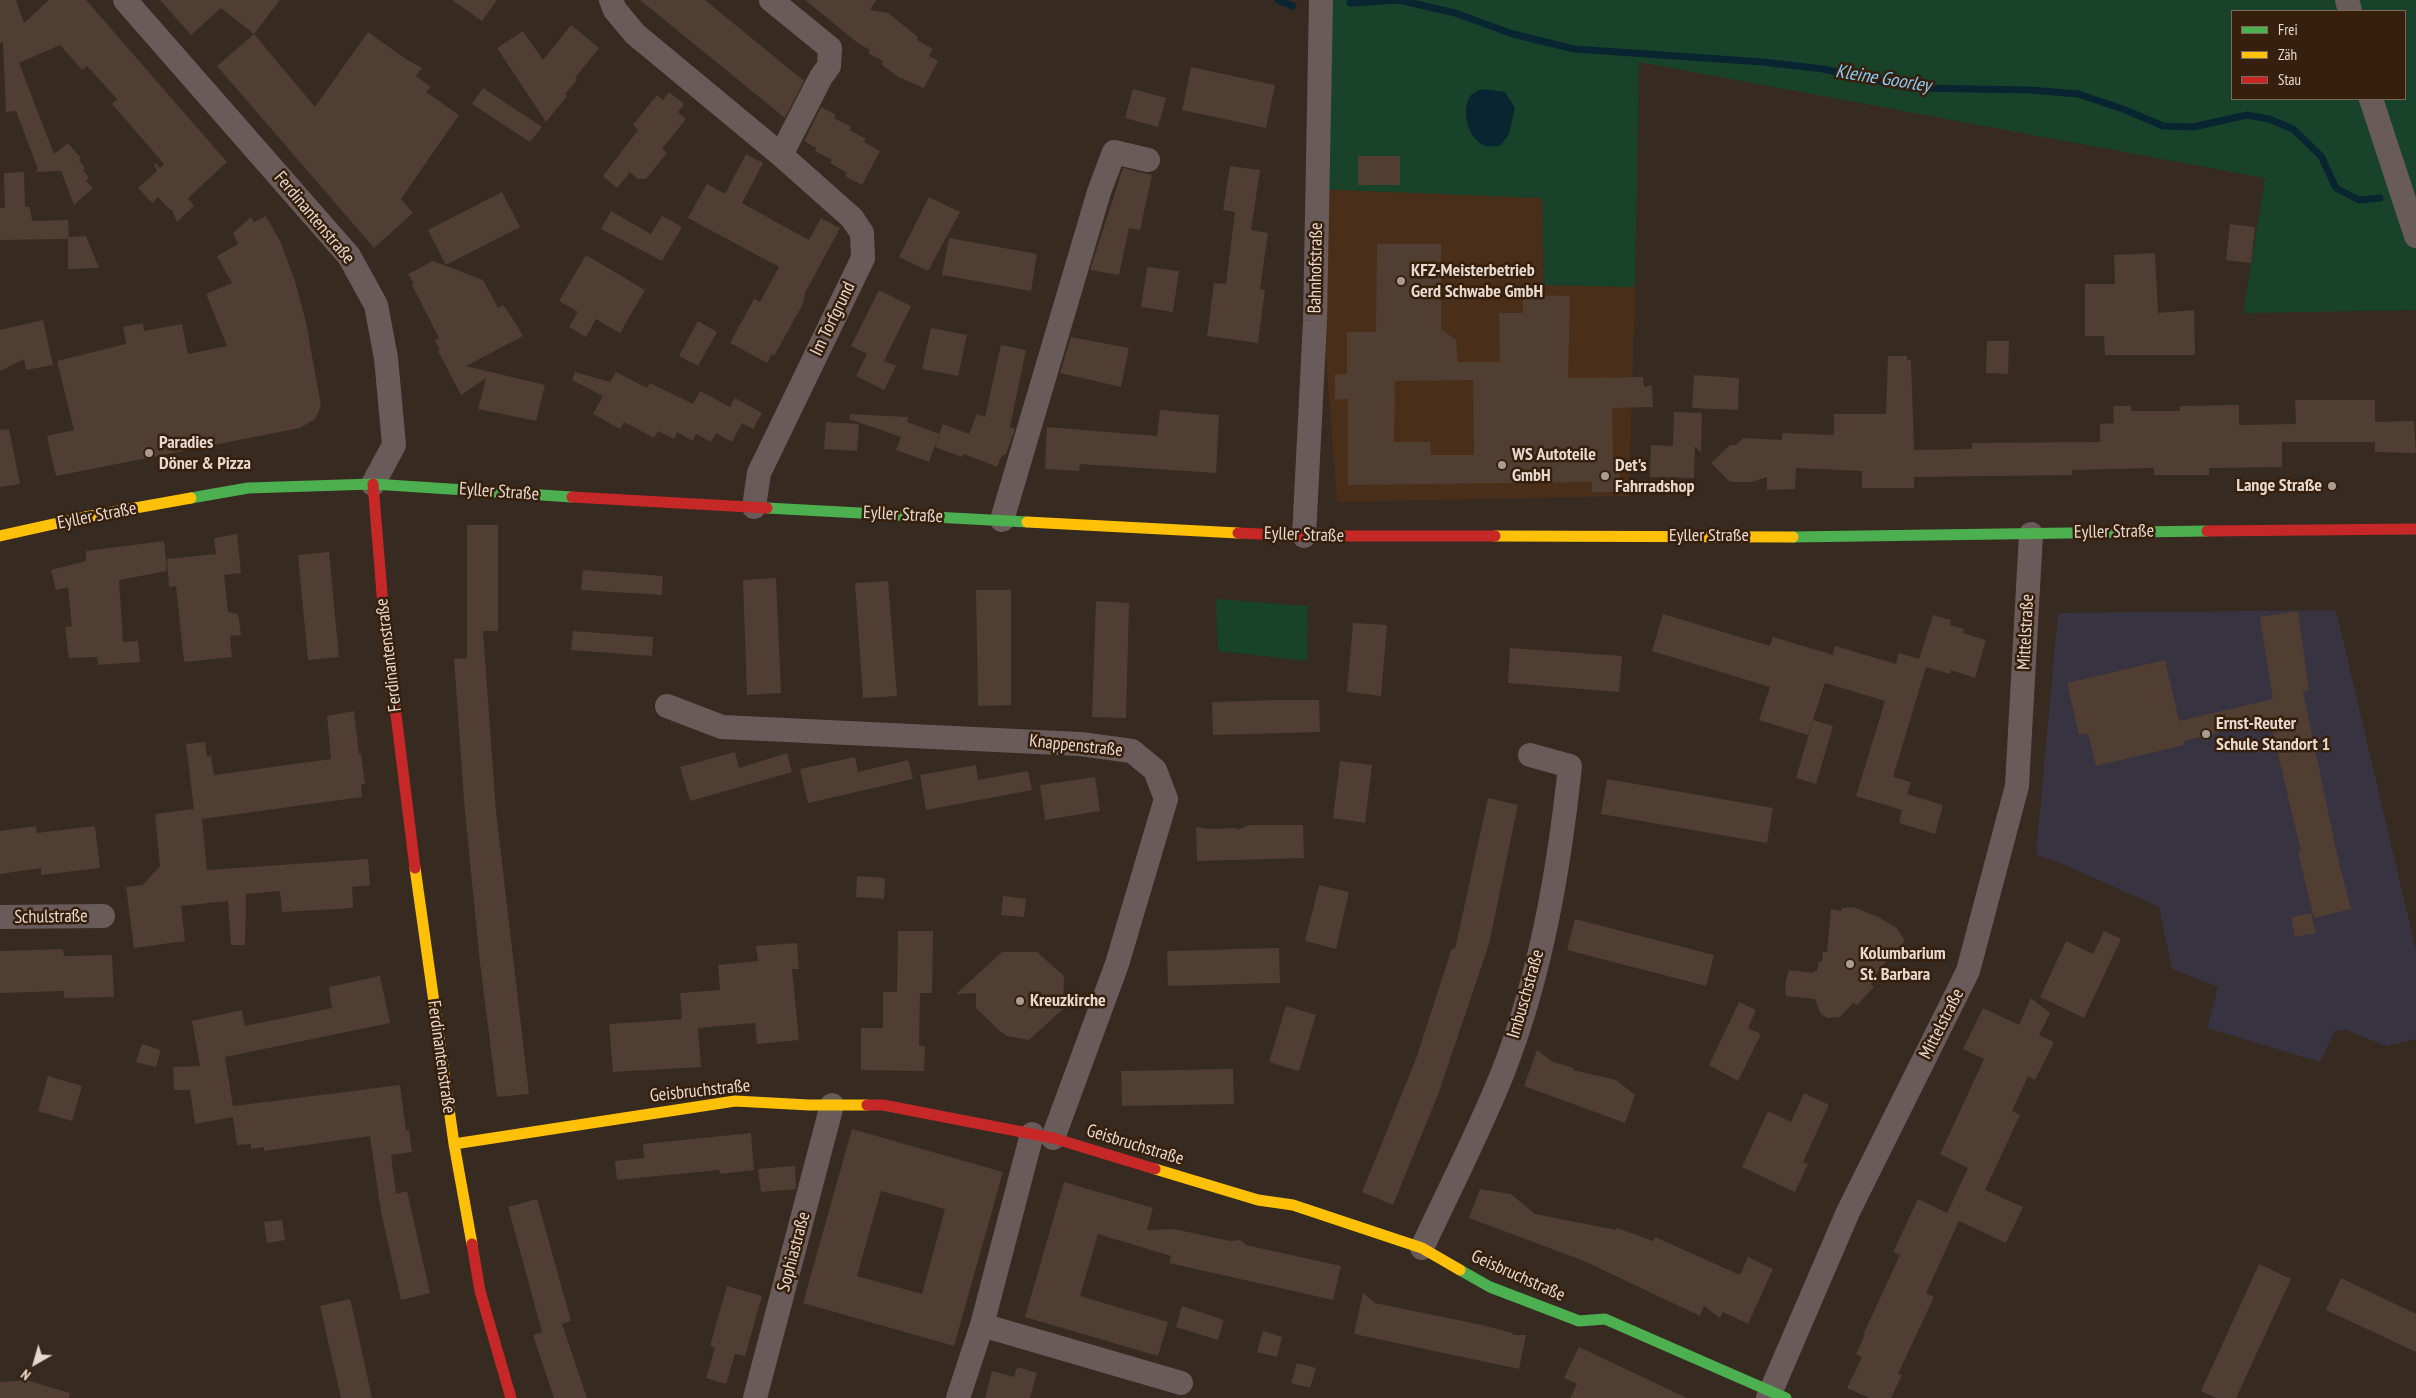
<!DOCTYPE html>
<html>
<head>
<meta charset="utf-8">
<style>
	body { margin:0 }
	#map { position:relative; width:2416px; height:1398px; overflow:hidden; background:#372a20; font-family:"PT Sans Narrow",sans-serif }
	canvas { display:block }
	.legend { position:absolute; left:2231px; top:10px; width:175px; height:90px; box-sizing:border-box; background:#361f0d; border:1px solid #7d695a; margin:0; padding:6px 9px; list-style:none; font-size:15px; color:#e8d9ce }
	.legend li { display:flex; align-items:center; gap:10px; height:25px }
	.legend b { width:25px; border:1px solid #7d695a }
	.north { position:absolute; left:10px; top:1338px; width:50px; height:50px; -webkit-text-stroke:4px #361f0d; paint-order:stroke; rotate:218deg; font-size:14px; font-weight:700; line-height:20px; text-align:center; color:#e8d9ce }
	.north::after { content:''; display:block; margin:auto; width:18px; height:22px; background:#e8d9ce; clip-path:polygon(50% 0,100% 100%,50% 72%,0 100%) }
</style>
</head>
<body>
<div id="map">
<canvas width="2416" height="1398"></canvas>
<ul class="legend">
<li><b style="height:6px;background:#4caf50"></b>Frei</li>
<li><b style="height:6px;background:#ffc107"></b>Zäh</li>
<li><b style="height:6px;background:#c62828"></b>Stau</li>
</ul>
<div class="north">N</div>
</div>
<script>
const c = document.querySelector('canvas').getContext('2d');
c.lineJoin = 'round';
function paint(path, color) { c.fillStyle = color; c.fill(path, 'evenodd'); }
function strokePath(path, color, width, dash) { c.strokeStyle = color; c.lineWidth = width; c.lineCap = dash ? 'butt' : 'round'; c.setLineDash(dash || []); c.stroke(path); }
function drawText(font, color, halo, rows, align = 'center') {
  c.font = font + ' "PT Sans Narrow",sans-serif'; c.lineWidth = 5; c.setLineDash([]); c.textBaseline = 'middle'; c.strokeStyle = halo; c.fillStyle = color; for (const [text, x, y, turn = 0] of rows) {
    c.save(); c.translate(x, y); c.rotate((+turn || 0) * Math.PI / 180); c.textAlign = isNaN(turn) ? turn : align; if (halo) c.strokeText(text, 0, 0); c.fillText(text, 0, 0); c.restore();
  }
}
const built = new Path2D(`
	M1317,189L1542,198L1544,285L1635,287L1629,496L1337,502L1316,228Z`);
const education = new Path2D(`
	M2336,610L2416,951V1039L2386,1046L2346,1030L2335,1031L2320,1062L2207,1028L2218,987L2172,969L2159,907L2056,861L2036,855L2058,613Z`);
const green = new Path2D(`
	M1321,0H2416V310L2243,313L2265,178L1639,62L1635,287L1544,285L1542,198L1317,189ZM2232,11H2405V99H2232Z
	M1216,599L1308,606L1307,661L1218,651Z`);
const water = new Path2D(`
	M1481,89L1505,92L1515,108L1509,134L1500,146C1496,146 1491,147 1487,146C1468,142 1460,110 1471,95C1473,93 1478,91 1481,89Z`);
const stream = new Path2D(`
	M1278,0L1293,6
	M1350,3L1399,0L1455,13L1513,34L1574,49L1763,62L1823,69L1912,88L2030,90L2078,94L2123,109L2163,126L2193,127L2247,115L2269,119L2293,129L2321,156L2336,188L2359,200L2380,198`);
const building = new Path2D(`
	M0,0H16L24,23L49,0H86L227,162L188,198L194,206L177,222L172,210H170L158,197L152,203L138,188L157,171L154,165L156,163L160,168L164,164L112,104L117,99L87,66L82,70L60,45L19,63L54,154L68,143L81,158L79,160L85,168L83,170L89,178L86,181L93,188L74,205L61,171L35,172L38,169L16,111L6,112L3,42L0,43Z
	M160,0H280L254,34L315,107L368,32L406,59L422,68L416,76L431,87L426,92L459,115L401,199L413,213L374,248L217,66L254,34L221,8L191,35Z
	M452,0H497L482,21Z
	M640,0H705L804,81L785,118Z
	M805,0H876L870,10L888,13L918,37L917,40L933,49L929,56L938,61L924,88L898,77L881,64L883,61L868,53L870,50L859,44Z
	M571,25L599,48L575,78L577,80L565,94L567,96L546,122L497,48L523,31L543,60Z
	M1191,67L1275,85L1266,128L1182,110Z
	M483,88L542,127L530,142L472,104Z
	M1133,89L1166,98L1158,127L1125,118Z
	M669,92L684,104L678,112L686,119L662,149L667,153L646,179H638L630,172L617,188L603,176L638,130L633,125L657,95L663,100Z
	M821,107L836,115L834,118L851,127L849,130L866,139L864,142L880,151L862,185L845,176L847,173L830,163L832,160L815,151L816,148L804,141Z
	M746,154L763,163L742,203L809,240L821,218L840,228L805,293L803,304L774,356L772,354L767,363L730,343L754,299L760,302L779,267L688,218L707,184L725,194Z
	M1358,156H1400V185H1358Z
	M1230,166L1260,170L1251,230L1268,233L1260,289L1265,290L1258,343L1207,336L1214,283L1226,284L1235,212L1223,210Z
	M1123,168L1152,175L1140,230L1129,228L1119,275L1090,270Z
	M24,172L25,207H30L32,221L68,220L69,237L86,236L99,268L68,269V239L0,240V208H5L4,173Z
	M502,192L520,227L446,265L428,230Z
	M929,197L960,212L928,271L899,257Z
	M611,211L651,234L662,216L682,227L662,261L601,229Z
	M266,216L281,243L295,281L306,322L321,406L315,419L300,428L56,476L47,436L74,430L57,361L126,344L123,327L143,323L144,331L182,324L188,354L227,346L206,294L232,283L217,256L238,244L233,233L251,217L254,222Z
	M2230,224L2255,227L2251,263L2226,260Z
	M949,238L1037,254L1031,291L942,275Z
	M1377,244H1441V329L1456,340L1458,362H1500L1499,313H1523V295L1570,296L1568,378L1643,377L1644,387L1652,385L1653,407L1612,408L1613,460H1619L1620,492H1592V482L1348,485V399L1335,400V374H1347V332H1376ZM1473,380L1474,455H1431L1430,442H1394L1395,381Z
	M2155,253L2158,313L2194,310L2195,355H2105L2104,336H2085V284H2115L2114,255Z
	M586,255L645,290L620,333L596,319L586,337L569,327L578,312L559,301Z
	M433,261L483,280L498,308L503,305L511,316L523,336L466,366L545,385L536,421L478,409L486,378L461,395L438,351L440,350L435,340L439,338L412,285L414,284L408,274Z
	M1147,267L1179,271L1173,312L1141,307Z
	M879,290L911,306L884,361L896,366L884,390L856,376L867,354L851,346Z
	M43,320L53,365L26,370L24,359L0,371V330Z
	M698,321L717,332L698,366L679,356Z
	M931,328L967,335L958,376L922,369Z
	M1071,337L1129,348L1121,387L1060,373Z
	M1987,341H2009L2008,374L1986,373Z
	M1001,345L1026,350L1010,427L1015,429L1006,454L1001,457L997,467L964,454L962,457L935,447L943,424L969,434L977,414L985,417Z
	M1888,356H1907V360H1911L1914,450L1972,449V443L2100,442V424L2114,423L2113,406H2131V411H2180V406L2239,405V425L2296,424L2295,400H2375V422L2414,421L2416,453L2375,452V442H2282V467L2209,468V475H2154V468L2072,470V475L1914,477V488H1862V471L1796,468L1795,489L1767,490V477L1752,482H1730L1711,463L1730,445H1736L1743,438L1782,440V433L1834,435V414H1886Z
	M575,372L610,382L616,372L647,388L650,383L693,404L700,391L730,407L735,398L762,413L753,429L742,423L732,442L716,433L711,442L696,434L693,441L677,432L674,439L658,431L654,438L624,422L620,429L593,414L603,396L572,380Z
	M1694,375L1739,378L1738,410L1692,408Z
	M1160,410L1219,415L1216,473L1080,464L1079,471L1045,469L1047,427L1157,436Z
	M1674,412L1702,413L1701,453L1695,446L1694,478L1650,477L1651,445L1673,446Z
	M850,414L908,417L907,422L939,434L929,462L896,450L901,437L849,419Z
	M826,422L859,424L857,451L824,449Z
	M9,429L20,484L0,487V430Z
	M467,525H498V631H483L496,811L529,1094L497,1097L480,963L464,801L454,659L467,658Z
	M237,534L241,573L224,575L228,612L238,614L241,635L230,636L232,657L184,662L176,586L169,587L167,559L216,554L214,538Z
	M164,541L167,571L119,580L123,642L138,641L140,662L98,665L97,657L69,658L65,627L72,626L68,587L56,590L51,570L86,561V551Z
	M329,552L339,657L308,660L298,555Z
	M583,570L663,576L662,595L581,590Z
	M776,578L781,693L747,695L743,580Z
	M888,581L897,696L863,698L855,583Z
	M976,590H1011V705L978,706Z
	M1096,601L1129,603L1126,718L1092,717Z
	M2298,611L2309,690L2303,692L2338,858L2351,909L2314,918L2298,852L2301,851L2270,720L2184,741V745L2096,766L2088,733L2079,735L2067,683L2165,660L2179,721L2273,699L2260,617Z
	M1663,614L1770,646L1773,637L1833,655L1835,646L1896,664L1899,653L1919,659L1933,615L1951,620L1950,625L1964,629L1963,633L1986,640L1975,678L1951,670L1950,674L1926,667L1893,777L1911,782L1907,794L1943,805L1935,834L1899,823L1902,810L1856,796L1885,701L1825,683L1808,735L1759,720L1770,687L1652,651Z
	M1353,623L1387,625L1381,696L1347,692Z
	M573,631L653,637L652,656L571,650Z
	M1510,648L1622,656L1619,692L1508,683Z
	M1279,700H1319L1320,732L1213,735L1212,702Z
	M354,711L359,754H361L365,784H361L362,797L202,819L207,870L368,859L370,885L352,887L353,908L282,912L280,891L246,894L245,945H231L228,901L181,906L185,941L134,948L126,887L143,885L160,866L155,814L194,809L186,744L205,742L207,757L211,756L214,775L331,759L327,716Z
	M1813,720L1833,726L1816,784L1796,778Z
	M735,752L739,768L787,753L792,772L690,801L680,767Z
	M855,757L858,772L908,760L913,779L808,803L800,769Z
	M1340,761L1372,765L1365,823L1333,818Z
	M976,765L978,780L1028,771L1032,790L926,810L920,775Z
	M1095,777L1100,811L1045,820L1040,785Z
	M1607,779L1773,808L1767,843L1601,814Z
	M1488,798L1518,805L1489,944L1439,1092L1393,1205L1362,1192L1416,1059L1452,948L1455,949Z
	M1250,825H1303L1304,858L1197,861L1196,827L1209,829L1237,828V830Z
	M36,826L37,833L95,826L100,868L41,875V868L0,874V831Z
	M857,876L885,878L884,899L856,897Z
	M1319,885L1349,892L1336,949L1305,941Z
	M1003,896L1026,899L1024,917L1001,915Z
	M1853,907L1878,917L1897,928L1905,941L1881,967L1876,975L1878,977L1871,984L1874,987L1857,1005L1853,1003L1840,1017L1827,1018L1821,1014L1815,999L1786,996L1785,984L1789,970L1814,973V971H1817L1819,961L1822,962L1823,952H1827L1831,909L1841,911L1842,908Z
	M2311,913L2316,933L2295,937L2291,917Z
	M1575,919L1714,955L1706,986L1567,950Z
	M898,931H933L932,993H920L919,1046H925L924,1071L861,1070V1028H883V992H897Z
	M2104,931L2121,939L2084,1018L2040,997L2066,941L2093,954Z
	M797,943L799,969H792L799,1040L757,1044L755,1023L698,1028L701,1067L613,1072L609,1024L682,1019L680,993L720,990L718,965L758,961L756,946Z
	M1279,948L1280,983L1168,986L1167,951Z
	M63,949L64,956L112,955L114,997L64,998V991L0,993V951Z
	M1002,952H1037L1064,976L1063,1009L1029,1040L1007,1036L1001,1032L976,1008V993L956,994Z
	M380,976L390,1023L225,1057L233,1106L400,1085L406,1130H409L412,1152L391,1155L396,1194L407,1191L430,1293L401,1300L381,1212L370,1136L264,1151V1147L251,1149V1144L237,1145L233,1117L195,1124L190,1090H174L173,1067L200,1066L192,1021L242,1010L245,1026L332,1008L329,987Z
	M2031,998L2050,1013L2039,1035L2054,1042L2035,1080L2028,1076L2012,1111L2020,1115L1985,1190L2023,1207L2006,1243L1959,1221L1926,1293L1934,1297L1898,1374L1902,1375L1891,1398H1869L1847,1388L1862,1357L1856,1354L1865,1335H1863L1900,1255L1893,1252L1918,1199L1947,1213L1968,1168L1940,1154L1984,1059L1963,1049L1983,1008L2019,1025Z
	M1739,1002L1756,1010L1748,1028L1761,1034L1738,1081L1709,1065Z
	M1286,1006L1316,1015L1299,1071L1269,1062Z
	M142,1044L161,1050L156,1067L136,1062Z
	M1537,1050L1553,1062L1574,1068L1573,1070L1616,1080L1635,1095L1625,1123L1524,1086Z
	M1233,1069L1234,1104L1122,1106L1121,1071Z
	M48,1076L82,1086L72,1121L38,1111Z
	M1804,1093L1829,1105L1803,1162L1808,1164L1795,1192L1742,1167L1768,1111L1791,1122Z
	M852,1129L1003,1172L954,1346L803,1303ZM881,1191L945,1209L922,1294L857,1276Z
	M751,1133L754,1170L720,1174L719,1170L617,1180L615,1161L644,1158L643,1144Z
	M795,1166L796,1189L761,1192L758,1169Z
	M1064,1182L1153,1208L1147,1230L1174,1229L1230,1241L1240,1240L1246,1245L1341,1266L1333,1300L1169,1263L1171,1256L1098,1234L1080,1296L1168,1322L1158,1356L1025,1317Z
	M1480,1189L1511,1194L1535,1214L1616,1230L1617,1228L1653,1241L1655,1237L1740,1275L1748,1257L1773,1269L1748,1324L1723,1312L1720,1318L1704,1306L1700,1316L1584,1261L1469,1218Z
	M537,1199L571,1321L562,1324L587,1398H554L533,1335L542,1332L508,1207Z
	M282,1220L285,1240L267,1243L264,1222Z
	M2259,1264L2291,1279L2236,1398H2216L2201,1391Z
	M2341,1278L2416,1314V1352L2326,1310Z
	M727,1286L762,1296L745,1356L735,1354L726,1384L706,1378L715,1348L710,1346Z
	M1363,1293L1375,1303L1482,1325L1513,1333V1335H1526L1519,1369L1354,1334Z
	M350,1299L355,1320L372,1398H341L320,1306Z
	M1182,1306L1224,1320L1218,1340L1176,1327Z
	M1263,1331L1282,1337L1277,1357L1257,1352Z
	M1579,1347L1687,1398H1570L1577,1384L1564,1378Z
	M1297,1363L1316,1368L1310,1388L1291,1383Z
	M1017,1367L1037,1373L1030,1398H985L992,1371L1014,1377Z
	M26,1380L70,1393L69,1398H0V1382Z`);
const street = new Path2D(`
	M125,0L349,256L376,305L386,358L394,445L373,484
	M611,0L615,10L635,34L781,155L852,218L862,233L863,258L759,473L754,507
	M771,0L830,48L829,66L821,77L781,155
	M2347,0L2350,11
	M2371,99L2416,236
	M1002,520L1099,192L1114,152L1148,160
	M1304,536L1315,321L1321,0
	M667,706L722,727L1080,744L1132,751L1155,770L1166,799L1117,964L1053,1138
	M0,917L103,916
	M1422,1248C1449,1190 1479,1132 1503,1072C1541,975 1559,870 1570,766L1530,755
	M982,1325L1181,1383
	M755,1398L832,1105
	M958,1398L982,1325L1032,1134
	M1768,1398L1848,1212L1968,971L2017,786L2031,534`);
const fast = new Path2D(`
	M191,498L248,488L373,484L572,497
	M767,508L1027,522
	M1793,537L2207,531
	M1460,1270L1490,1287L1579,1321L1605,1319L1786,1398`);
const slow = new Path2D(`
	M1027,522L1238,533
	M0,536L85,517L191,498
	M1495,536L1793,537
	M415,868L454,1144L472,1244
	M454,1144L735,1101L809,1105H867
	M1155,1169L1258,1200L1293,1205L1422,1248L1460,1270`);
const jam = new Path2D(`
	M373,484L384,618L415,868
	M572,497L767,508
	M2207,531L2416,529
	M1238,533L1304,536H1495
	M867,1105H883L1053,1138L1155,1169
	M472,1244L480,1291L511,1398`);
const markers = [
	[1401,281,5,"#aa9c91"],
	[149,453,5,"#aa9c91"],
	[1502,465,5,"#aa9c91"],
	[1605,476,5,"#aa9c91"],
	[2332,486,5,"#aa9c91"],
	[2206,734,5,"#aa9c91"],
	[1850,964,5,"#aa9c91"],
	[1020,1001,5,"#aa9c91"]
];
const streetNames = [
	["Ferdinantenstraße",314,218,50],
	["Bahnhofstraße",1316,268,-89],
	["Im Torfgrund",833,319,-64],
	["Eyller Straße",499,492,4],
	["Eyller Straße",903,515,3],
	["Eyller Straße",97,516,-11],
	["Eyller Straße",2114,532,-1],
	["Eyller Straße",1304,535,2],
	["Eyller Straße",1709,536],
	["Mittelstraße",2026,632,-87],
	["Ferdinantenstraße",389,655,-97],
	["Knappenstraße",1076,746,6],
	["Schulstraße",51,917,-1],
	["Imbuschstraße",1526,994,-74],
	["Mittelstraße",1942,1024,-63],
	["Ferdinantenstraße",441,1057,82],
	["Geisbruchstraße",700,1091,-6],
	["Geisbruchstraße",1135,1145,17],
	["Sophiastraße",794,1252,-75],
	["Geisbruchstraße",1518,1276,24]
];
const poiNames = [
	["KFZ-Meisterbetrieb",1411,271],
	["Gerd Schwabe GmbH",1411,292],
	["Paradies",159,443],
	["Döner & Pizza",159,464],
	["WS Autoteile",1512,455],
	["GmbH",1512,476],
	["Det's",1615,466],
	["Fahrradshop",1615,487],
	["Lange Straße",2322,486,"right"],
	["Ernst-Reuter",2216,724],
	["Schule Standort 1",2216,745],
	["Kolumbarium",1860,954],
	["St. Barbara",1860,975],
	["Kreuzkirche",1030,1001]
];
const waterNames = [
	["Kleine Goorley",1883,79,9]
];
paint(built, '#492e19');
paint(education, '#383340');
paint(green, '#18432a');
paint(water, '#082531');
strokePath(stream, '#082531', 7);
paint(building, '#4f3e31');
strokePath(street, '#6a5b5b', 24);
strokePath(fast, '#4caf50', 11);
strokePath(slow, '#ffc107', 11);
strokePath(jam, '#c62828', 11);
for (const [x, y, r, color] of markers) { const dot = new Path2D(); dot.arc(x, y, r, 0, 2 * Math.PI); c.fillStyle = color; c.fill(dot); strokePath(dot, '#361f0d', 2); }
drawText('18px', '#e8d9ce', '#361f0d', streetNames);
drawText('bold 18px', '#e8d9ce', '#361f0d', poiNames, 'left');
drawText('italic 19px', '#87cdf4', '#361f0d', waterNames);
</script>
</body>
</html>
